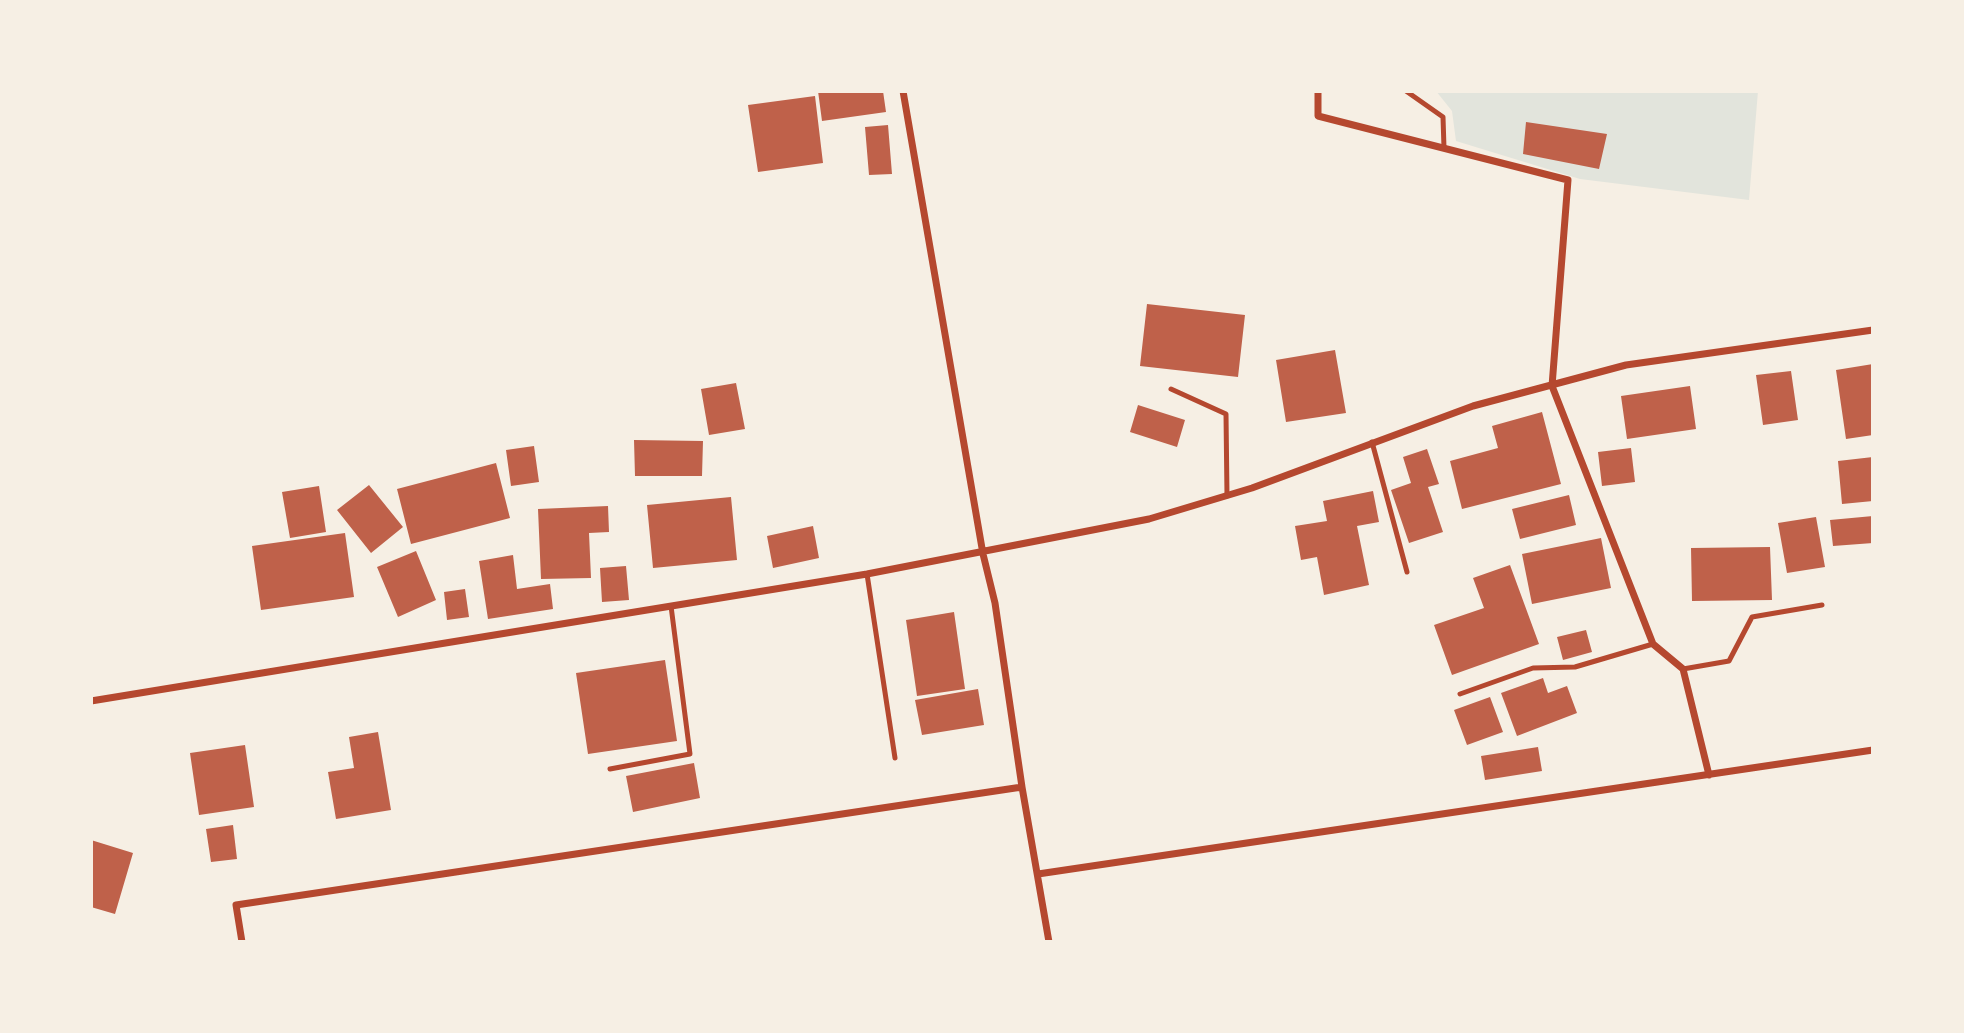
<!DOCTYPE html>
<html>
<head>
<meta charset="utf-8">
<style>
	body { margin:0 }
	#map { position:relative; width:1964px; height:1033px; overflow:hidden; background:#f6efe4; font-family:"Nunito Sans",sans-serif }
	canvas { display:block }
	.frame { position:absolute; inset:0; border:93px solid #f6efe4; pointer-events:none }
</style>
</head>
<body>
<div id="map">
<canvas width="1964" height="1033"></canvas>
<div class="frame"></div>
</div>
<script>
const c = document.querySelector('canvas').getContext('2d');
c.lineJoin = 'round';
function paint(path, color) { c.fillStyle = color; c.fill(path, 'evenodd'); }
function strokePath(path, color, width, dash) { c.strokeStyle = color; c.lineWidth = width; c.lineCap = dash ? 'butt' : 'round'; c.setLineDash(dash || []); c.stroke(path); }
const green = new Path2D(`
	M1436,91H1758L1749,200L1580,179L1456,141L1452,111Z`);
const building = new Path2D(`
	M818,91H883L886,112L822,121Z
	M815,96L823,163L758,172L748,105Z
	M1526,122L1607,134L1599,169L1523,154Z
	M888,125L892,174L869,175L865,127Z
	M1147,304L1245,315L1238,377L1140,366Z
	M1335,350L1346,413L1286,422L1276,360Z
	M1873,364V435L1846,439L1836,370Z
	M1791,371L1798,420L1763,425L1756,375Z
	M736,383L745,429L709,435L701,389Z
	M1690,386L1696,429L1627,439L1621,396Z
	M1138,405L1185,420L1177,447L1130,432Z
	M1542,412L1561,484L1462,509L1450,461L1498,448L1492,426Z
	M634,440L703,441L702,476H635Z
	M534,446L539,482L511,486L506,450Z
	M1631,448L1635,482L1602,486L1598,452Z
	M1427,449L1439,484L1428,487L1443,532L1409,543L1391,490L1411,483L1403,457Z
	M1873,457V501L1842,504L1838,461Z
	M496,463L510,518L411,544L397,489Z
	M369,485L403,527L371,553L337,510Z
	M319,486L326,532L290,538L282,492Z
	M1373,491L1379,522L1357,526L1369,585L1324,595L1317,557L1301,560L1295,526L1327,521L1323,501Z
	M1569,495L1576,525L1520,539L1512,509Z
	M731,497L737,560L653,568L647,505Z
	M608,506L609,532L589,533L591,578L541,579L538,509Z
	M1873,516V543L1833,546L1830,520Z
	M1816,517L1825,567L1787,573L1778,523Z
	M813,526L819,558L773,568L767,536Z
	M345,533L354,597L261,610L252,546Z
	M1601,538L1611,588L1532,604L1522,554Z
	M1770,547L1772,600L1692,601L1691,548Z
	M416,551L436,600L398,617L377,567Z
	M513,555L517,589L550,584L553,609L488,619L479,561Z
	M1510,565L1539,644L1452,675L1434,625L1484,608L1473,578Z
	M626,566L629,600L602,602L600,568Z
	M465,589L469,617L447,620L444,592Z
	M954,612L965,689L917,696L906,620Z
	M1586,630L1592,652L1563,660L1557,637Z
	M665,660L677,741L588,754L576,673Z
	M1543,678L1548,693L1567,686L1577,713L1517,736L1501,693Z
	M978,689L984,725L922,735L915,700Z
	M1490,697L1503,732L1467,745L1454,710Z
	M378,732L391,810L336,819L328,772L354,768L349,737Z
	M245,745L254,807L199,815L190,753Z
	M1538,747L1542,771L1485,780L1481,756Z
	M694,763L700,798L633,812L626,776Z
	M233,825L237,859L211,862L206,829Z
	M91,840L133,853L115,914L91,907Z`);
const service = new Path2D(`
	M1406,91L1443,117L1444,148
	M1171,389L1226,414L1227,496
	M1372,442L1407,572
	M867,574L895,758
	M1683,669L1729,661L1752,617L1822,605
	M1460,694L1533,668L1575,667L1653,644
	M610,769L690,754L671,606`);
const minor = new Path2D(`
	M903,91L983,554L995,603L1022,787
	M1318,91V116L1568,180L1552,386L1653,644L1683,669L1709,775
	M91,701L867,574L1149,519L1252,488L1473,406L1626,365L1873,330
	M1038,874L1873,750
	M242,942L236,905L1022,787L1049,942`);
paint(green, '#e2e4dc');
paint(building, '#bf614a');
strokePath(service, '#b5482f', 5);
strokePath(minor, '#b5482f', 7);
</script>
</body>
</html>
